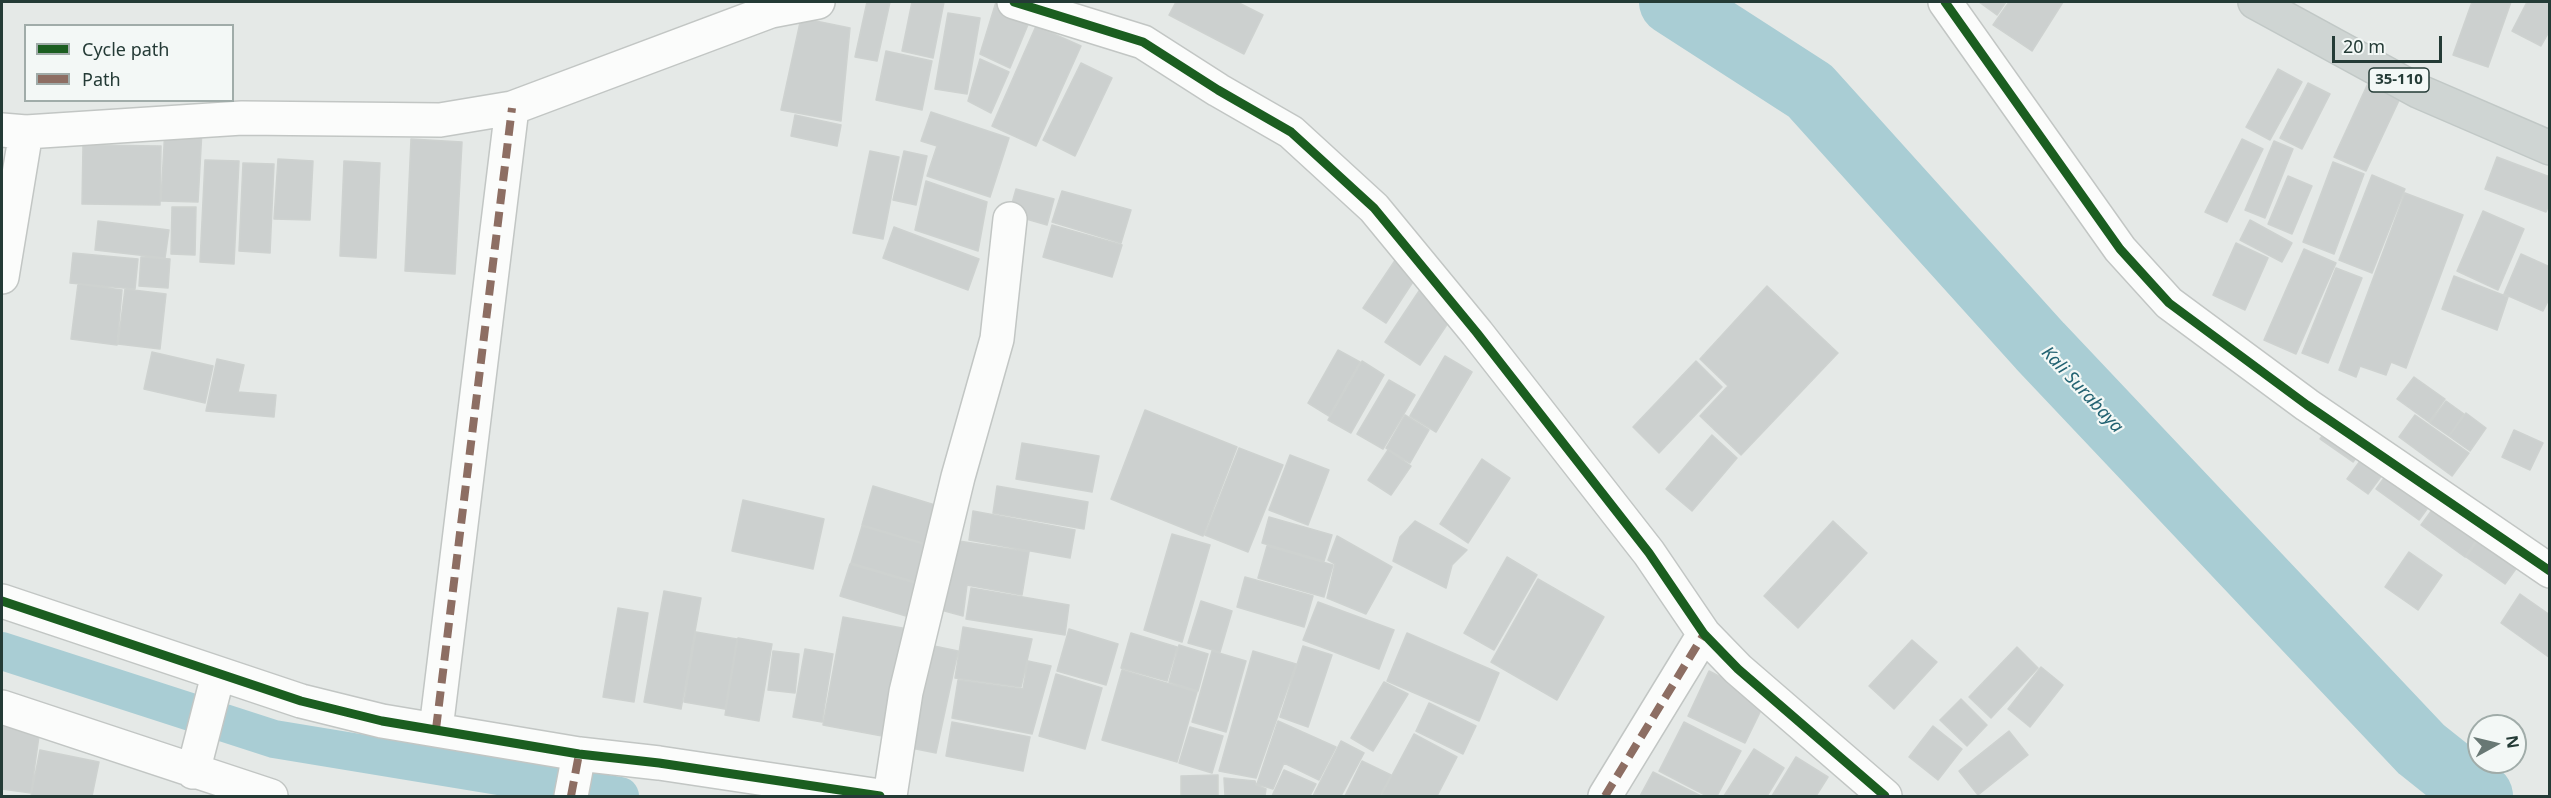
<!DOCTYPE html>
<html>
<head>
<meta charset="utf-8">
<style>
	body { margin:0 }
	#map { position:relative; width:2551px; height:798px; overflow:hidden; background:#e5e9e7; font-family:"Noto Sans",sans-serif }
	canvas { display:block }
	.frame { position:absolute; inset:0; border:3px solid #243b36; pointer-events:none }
	.legend { position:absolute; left:24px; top:24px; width:210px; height:78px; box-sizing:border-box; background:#f3f8f6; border:2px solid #a0aca9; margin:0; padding:8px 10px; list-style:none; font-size:18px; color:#243b36 }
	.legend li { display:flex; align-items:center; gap:12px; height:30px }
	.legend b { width:30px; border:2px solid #a0aca9 }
	.north { position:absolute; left:2467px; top:714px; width:60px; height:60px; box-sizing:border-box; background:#f3f8f6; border:2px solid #a0aca9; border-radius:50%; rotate:82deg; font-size:16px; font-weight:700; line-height:24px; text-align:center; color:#243b36 }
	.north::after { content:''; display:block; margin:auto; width:21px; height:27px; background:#687874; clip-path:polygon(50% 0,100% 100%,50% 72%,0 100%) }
	.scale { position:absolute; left:2332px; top:36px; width:110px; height:27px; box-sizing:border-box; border:3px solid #243b36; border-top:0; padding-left:8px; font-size:18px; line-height:21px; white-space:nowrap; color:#243b36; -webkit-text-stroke:4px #f3f8f6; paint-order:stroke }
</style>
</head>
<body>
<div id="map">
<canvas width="2551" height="798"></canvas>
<div class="frame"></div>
<ul class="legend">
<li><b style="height:8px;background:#1b5e20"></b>Cycle path</li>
<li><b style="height:8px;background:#8d6e63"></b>Path</li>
</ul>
<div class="north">N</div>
<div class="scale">20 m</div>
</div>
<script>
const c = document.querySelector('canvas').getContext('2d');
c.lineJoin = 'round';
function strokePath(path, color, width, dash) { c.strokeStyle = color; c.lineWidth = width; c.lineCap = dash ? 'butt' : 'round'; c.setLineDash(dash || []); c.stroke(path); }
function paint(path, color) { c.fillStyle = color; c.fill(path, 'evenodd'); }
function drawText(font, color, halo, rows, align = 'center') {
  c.font = font + ' "Noto Sans",sans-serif'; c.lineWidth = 4.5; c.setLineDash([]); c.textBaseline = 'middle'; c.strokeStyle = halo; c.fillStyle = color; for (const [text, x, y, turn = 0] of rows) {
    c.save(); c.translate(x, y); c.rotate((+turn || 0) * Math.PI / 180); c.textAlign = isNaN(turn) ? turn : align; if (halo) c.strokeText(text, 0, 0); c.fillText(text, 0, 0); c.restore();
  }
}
const canal = new Path2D(`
	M2,651L274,739L620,796`);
const river = new Path2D(`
	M1672,2L1810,91L2040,346L2421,749L2480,796`);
const building = new Path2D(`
	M867,2H890L877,61L855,57Z
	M912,2H944L933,58L902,51Z
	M996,2L1032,15L1010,68L980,54Z
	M1176,2H1237L1263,15L1244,54L1169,15Z
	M1979,2H2006L1997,15Z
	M2009,2H2063L2032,51L1993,25Z
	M2472,2H2511L2488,67L2453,55Z
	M2527,2H2550V30L2541,46L2512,31Z
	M948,13L980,18L967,94L935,89Z
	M801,18L850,28L841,121L781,110Z
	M1036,26L1081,46L1036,146L992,126Z
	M886,51L932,61L922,110L876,100Z
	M980,59L1009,72L991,113L968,101Z
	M1081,63L1112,78L1075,156L1043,140Z
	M2278,69L2302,82L2270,140L2246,127Z
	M2370,79L2402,94L2366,171L2334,157Z
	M2308,83L2330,94L2302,149L2280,138Z
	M931,112L1009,138L990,197L927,176L937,146L921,141Z
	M795,115L841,125L837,146L791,136Z
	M165,127L202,130L198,202L161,201Z
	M411,139L462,142L455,274L405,271Z
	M2242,139L2263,149L2227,222L2205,212Z
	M2274,141L2293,149L2265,218L2245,210Z
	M83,145L161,146L160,205L82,204Z
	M870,151L899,157L883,239L853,233Z
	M904,151L927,156L916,205L893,200Z
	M2497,157L2550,177V202L2546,212L2485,189Z
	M278,159L313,161L310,220L274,219Z
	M205,160L239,161L234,264L200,262Z
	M344,161L380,163L376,258L340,256Z
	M2333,162L2364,174L2334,254L2303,242Z
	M243,163L274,164L270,253L239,251Z
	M2372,175L2405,189L2372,273L2339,260Z
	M2288,176L2312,186L2292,234L2268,224Z
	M926,181L987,202L978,251L915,230Z
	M1016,189L1054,199L1047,225L1009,214Z
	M1062,191L1131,210L1121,243L1052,222Z
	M2405,193L2463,215L2406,368L2391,362L2386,375L2360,366L2356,377L2339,370Z
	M172,207H196L195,255L171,254Z
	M2483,211L2524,229L2498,290L2457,271Z
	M2250,220L2292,243L2282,262L2240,240Z
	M98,221L169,230L165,258L95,250Z
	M1052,225L1122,245L1112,277L1043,257Z
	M894,227L979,259L968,290L883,258Z
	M2236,243L2268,258L2245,310L2213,295Z
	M2304,249L2336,263L2296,354L2264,340Z
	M73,253L138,259L135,289L70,283Z
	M2521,254L2550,267V297L2543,311L2504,294Z
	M1398,256L1420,271L1386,323L1363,308Z
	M141,257L170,259L168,288L139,286Z
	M2336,268L2362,278L2328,363L2302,353Z
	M2454,276L2508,297L2497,330L2442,309Z
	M78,284L122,290L117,345L71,339Z
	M1767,286L1838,353L1741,455L1700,416L1728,386L1700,359Z
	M125,289L166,294L160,349L118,344Z
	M1419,291L1454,314L1420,365L1385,342Z
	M1338,350L1360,362L1329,416L1308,403Z
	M152,352L213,366L205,403L144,389Z
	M1445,356L1472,372L1436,432L1410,416Z
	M217,359L244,365L238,392L276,395L274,417L206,411Z
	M1362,361L1384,375L1351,433L1328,420Z
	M1696,361L1722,387L1659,453L1633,427Z
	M2414,377L2445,399L2429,422L2397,399Z
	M1389,380L1415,395L1383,449L1357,434Z
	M2446,401L2464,414L2449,436L2430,423Z
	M1145,410L1237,447L1203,536L1111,499Z
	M2466,413L2486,428L2470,451L2449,436Z
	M1405,415L1429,430L1410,463L1386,448Z
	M2415,415L2469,453L2452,476L2399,437Z
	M2330,425L2363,449L2353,462L2320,439Z
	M2514,430L2543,443L2530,470L2502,457Z
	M1712,435L1737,458L1692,511L1666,489Z
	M1022,443L1099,456L1092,492L1016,479Z
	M1239,448L1283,465L1248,552L1205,535Z
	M1388,450L1411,466L1391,495L1368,480Z
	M2365,454L2386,470L2368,494L2347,479Z
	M1290,455L1329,470L1308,525L1269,510Z
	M1482,459L1510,478L1468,543L1440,524Z
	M2392,467L2435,498L2419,520L2376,489Z
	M873,486L948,509L936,547L862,525Z
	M997,486L1088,502L1084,529L993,513Z
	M2440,499L2483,530L2465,557L2421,525Z
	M743,500L824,519L813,569L732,551Z
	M973,511L1075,530L1070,558L969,540Z
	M1269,517L1332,535L1324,561L1262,543Z
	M1415,521L1467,550L1452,565L1446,588L1393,561L1400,537Z
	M1833,521L1867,553L1798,628L1764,596Z
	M862,526L930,546L919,583L851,563Z
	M2485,531L2523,559L2505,584L2466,557Z
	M1172,534L1210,545L1182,642L1144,630Z
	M1337,536L1392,567L1366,614L1327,598L1335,564L1328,560Z
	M946,539L1029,552L1022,595L967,585L963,616L930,607Z
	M1267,546L1333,565L1324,597L1258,578Z
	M2409,552L2442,575L2418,610L2385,587Z
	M1507,557L1537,575L1494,650L1464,633Z
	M850,564L915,583L906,616L840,596Z
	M1245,577L1313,596L1304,627L1237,607Z
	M1538,579L1604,617L1557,700L1491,662Z
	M971,588L1069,605L1065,635L966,619Z
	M664,591L701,598L681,709L644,702Z
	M2520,594L2550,615V658L2501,623Z
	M1201,601L1232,611L1220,652L1188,643Z
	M1318,602L1394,630L1379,669L1303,640Z
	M618,608L648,613L634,702L603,697Z
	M843,617L913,630L893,738L823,725Z
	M963,627L1032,639L1021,687L955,678Z
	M1069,629L1118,644L1106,685L1057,671Z
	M696,632L737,639L725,709L684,702Z
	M1131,633L1177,647L1167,681L1121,668Z
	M1407,633L1499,673L1479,721L1387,681Z
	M738,638L772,644L759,721L725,715Z
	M1912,640L1937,662L1894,709L1869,686Z
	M1179,645L1208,654L1198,691L1169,682Z
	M934,646L958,651L936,753L911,748Z
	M1303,646L1332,655L1308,727L1280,717Z
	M2017,647L2038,668L1991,718L1969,697Z
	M805,649L833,654L822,722L793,717Z
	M773,651L799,654L795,693L768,690Z
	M1212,651L1246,661L1226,732L1192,722Z
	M1253,651L1296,664L1256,778L1219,771Z
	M1028,661L1051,666L1032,734L952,718L958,680L1023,689Z
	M2041,667L2063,685L2030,727L2008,709Z
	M1122,670L1197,692L1177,762L1102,740Z
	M1709,671L1766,700L1745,743L1688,716Z
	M1056,674L1102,688L1085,749L1039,736Z
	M1384,682L1408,694L1373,751L1351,738Z
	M1961,699L1987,725L1967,746L1940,720Z
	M1429,703L1476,726L1463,754L1416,731Z
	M2,717L41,722L31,793L2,789Z
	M1278,721L1336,747L1319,780L1284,763L1273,789L1257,784Z
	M952,722L1030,737L1023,771L946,756Z
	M1684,722L1741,751L1717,796H1707L1659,771Z
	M1933,726L1962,749L1938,780L1909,757Z
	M1190,727L1223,736L1212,773L1179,763Z
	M2009,731L2028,755L1978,795L1959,771Z
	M1414,734L1457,757L1437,796H1386L1382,794Z
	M1341,741L1364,753L1341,796H1313Z
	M1754,749L1784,768L1767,796H1724Z
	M40,750L99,762L92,796H31Z
	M1796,757L1828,777L1816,796H1772Z
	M1362,761L1391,775L1380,796H1345Z
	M1284,770L1316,784L1310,796H1272Z
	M1653,772L1701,796H1640Z
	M1218,775V796H1181V776Z
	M1224,778L1255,781L1256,785L1266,789L1265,796H1225Z`);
const minor = new Path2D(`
	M1014,2L1143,42L1218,90L1291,132L1374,208L1477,333L1649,553L1704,634L1738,669L1885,796
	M1945,2L2120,249L2169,303L2307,405L2550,571
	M2,130L26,132L242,118L440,120L512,108L771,11L818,2
	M2,277L26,132
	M2,601L301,701L382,721L579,754L659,763L880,796
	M2,707L271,796
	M436,729L512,108
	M193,772L218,675
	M571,796L579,754
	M890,796L906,692L958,477L997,339L1010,219
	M1605,796L1704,634`);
const primary = new Path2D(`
	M2255,2L2418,91L2550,148`);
const quiet = new Path2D(`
	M436,729L512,108
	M571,796L579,754
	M1605,796L1704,634`);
const cycleway = new Path2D(`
	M1014,2L1143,42L1218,90L1291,132L1374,208L1477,333L1649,553L1704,634L1738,669L1885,796
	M1945,2L2120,249L2169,303L2307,405L2550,571
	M2,601L301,701L382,721L579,754L659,763L880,796`);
const shields = [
	[2399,80,60]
];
const shieldNames = [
	["35-110",2399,80]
];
const waterNames = [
	["Kali Surabaya",2082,390,47]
];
strokePath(canal, '#a9cdd4', 38);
strokePath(river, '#a9cdd4', 66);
paint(building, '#ccd0cf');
strokePath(building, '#ced2d0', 1.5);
strokePath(minor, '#c2c6c4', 36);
strokePath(primary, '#c1c8c6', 36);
strokePath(minor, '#fbfcfb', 33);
strokePath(primary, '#cfd5d3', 33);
strokePath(quiet, '#8d6e63', 8, [15, 8]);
strokePath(cycleway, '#1b5e20', 9);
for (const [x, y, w] of shields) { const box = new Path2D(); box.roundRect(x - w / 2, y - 12, w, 24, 4.5); c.fillStyle = '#f3f8f6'; c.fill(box); strokePath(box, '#243b36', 1.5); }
drawText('bold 15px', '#243b36', null, shieldNames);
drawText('italic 18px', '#236372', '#f3f8f6', waterNames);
</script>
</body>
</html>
